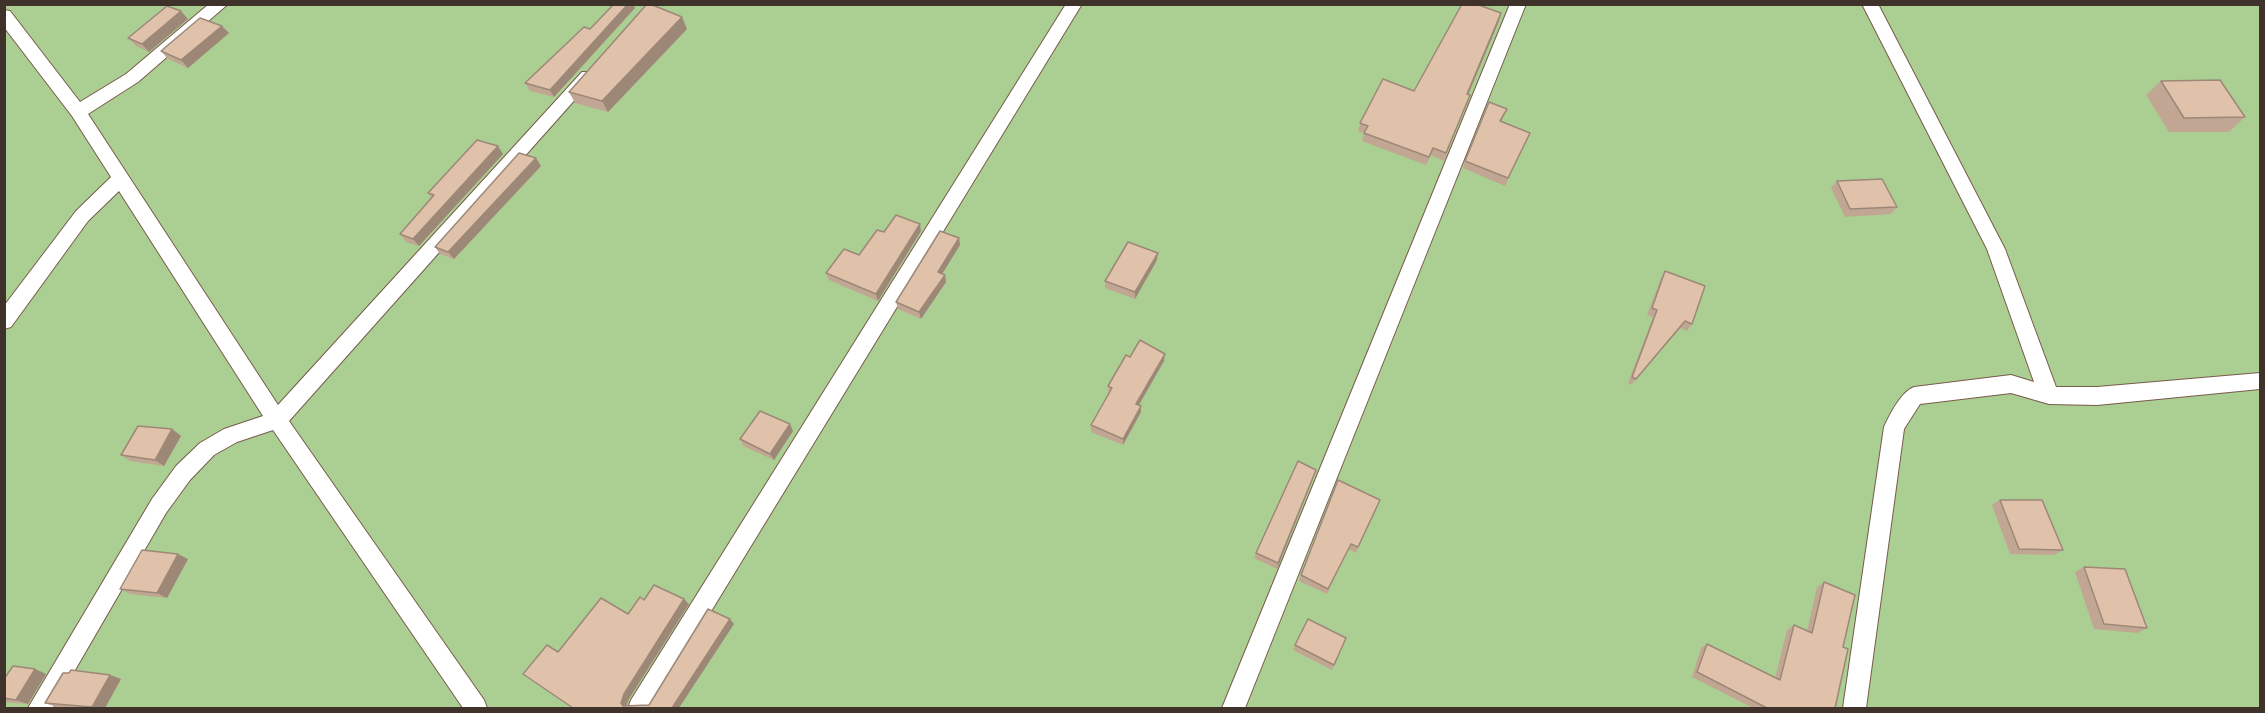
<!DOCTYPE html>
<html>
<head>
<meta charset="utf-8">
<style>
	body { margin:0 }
	#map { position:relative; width:2265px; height:713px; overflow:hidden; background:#fee1d3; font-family:Mulish,sans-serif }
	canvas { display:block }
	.frame { position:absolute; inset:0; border:6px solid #3f322b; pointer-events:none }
</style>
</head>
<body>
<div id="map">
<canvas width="2265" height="713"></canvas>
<div class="frame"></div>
</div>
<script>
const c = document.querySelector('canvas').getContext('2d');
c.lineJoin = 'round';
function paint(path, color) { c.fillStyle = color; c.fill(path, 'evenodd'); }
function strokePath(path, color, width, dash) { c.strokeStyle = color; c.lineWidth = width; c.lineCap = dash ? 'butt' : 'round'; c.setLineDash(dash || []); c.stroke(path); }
const green = new Path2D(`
	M5,5H2260V708H5Z`);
const service = new Path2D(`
	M209,4H228L138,82L88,114L278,405L582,72H594L596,76L289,421L484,700L487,708H463L273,430L237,442L214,455L190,480L166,513L53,708H28L152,499L176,466L200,443L224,429L263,416L119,191L88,221L11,327L4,329V306L76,211L111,177L72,116L4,27V10L10,11L80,102L126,74Z
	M1066,4H1082L652,708H628L631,700Z
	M1510,4H1526L1245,708H1222Z
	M1862,4H1878L2005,249L2056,387H2097L2260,373V389L2097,405L2049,404L2011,393L1920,404L1904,429L1866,708H1843L1884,427C1890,414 1901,392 1914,387L2011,375L2034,382L1987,249Z`);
const wall = new Path2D(`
	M635,8L554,97L530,91L525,83L590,29Z
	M188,19L149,52L136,46L128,38Z
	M1499,21L1468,95L1467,103L1444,161L1431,155L1426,165L1362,141L1364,133L1358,131L1360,123L1414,91Z
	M222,26L229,33L188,68L168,59L161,51Z
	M687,29L608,112L575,103L569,92Z
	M2161,81L2245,117L2229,132H2169L2146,95Z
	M1507,109L1501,122L1527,140L1505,186L1463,168L1465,161Z
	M503,154L419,246L406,242L400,234L432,198L428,193Z
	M541,166L454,259L440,254L435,247Z
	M1837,181L1897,207L1891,214L1845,217L1831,188Z
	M921,231L878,301L829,280L826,273L859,255L884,232Z
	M959,238L960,245L942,274L945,275L946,282L921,319L898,309L896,302Z
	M1157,260L1135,299L1105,288V281Z
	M1665,271L1692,324L1687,331L1680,328L1631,385L1628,383L1653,317L1647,315L1661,278Z
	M1130,357L1164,361L1139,405L1141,412L1123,445L1091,432V425L1109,393H1108V386Z
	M172,429L181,436L164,466L130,461L121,455Z
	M793,431L774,460L743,446L740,439Z
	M1316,470L1277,569L1254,558L1256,553Z
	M1380,500L1356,553L1348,549L1327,594L1299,581L1301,575Z
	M2000,500L2063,550L2054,555L2010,554L1992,505Z
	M188,559L167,598L130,594L120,589Z
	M2084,567L2147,628L2137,633L2094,629L2075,572Z
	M1824,582L1843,647L1835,708H1753L1692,677L1701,648L1707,644L1775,678L1787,630L1794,625L1807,631L1817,587Z
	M1346,638L1332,670L1293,650L1295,645Z
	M35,669L46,674L28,704L4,702V679Z
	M69,673L110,675L121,679L105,708H72L56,707L45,703Z`);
const shadedWall = new Path2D(`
	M628,4H633L635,8L554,97L550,90Z
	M181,11L188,19L149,52L142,44Z
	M1501,13L1499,21L1465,102L1467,94Z
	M682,17L687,29L608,112L602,101Z
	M222,26L229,33L188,68L181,60Z
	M498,146L503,154L419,246L413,239Z
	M536,158L541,166L454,259L448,252Z
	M920,224L921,231L878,301L876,294Z
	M959,238L960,245L939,279L938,272Z
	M1158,253L1157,260L1135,299V292Z
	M945,275L946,282L921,319L919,312Z
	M1685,321L1680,328L1631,385L1636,379Z
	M1165,354L1164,361L1136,410V404Z
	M1141,406V412L1123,445V439Z
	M790,424L793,431L774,460L770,454Z
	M172,429L181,436L164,466L155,460Z
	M1316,470L1314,476L1277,569L1278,563Z
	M178,554L188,559L167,598L157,593Z
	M684,599L689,604L629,699L626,707L623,706L621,703L624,694Z
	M730,619L734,624L679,708H672Z
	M35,669L46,674L28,704L16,700Z
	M110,675L121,679L105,708H95L92,707Z`);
const building = new Path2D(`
	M614,4H628L550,90L525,83L584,27L590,29Z
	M647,4H650L682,17L602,101L569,92Z
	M1462,4H1476L1501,13L1467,94L1470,95L1446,153L1433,148L1429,157L1364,133L1368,126L1360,123L1383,79L1414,91Z
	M167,6L181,11L142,44L128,38Z
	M200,18L222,26L181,60L161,51Z
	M2220,80L2245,117L2184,118L2161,81Z
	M1489,102L1507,109L1500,121L1530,133L1508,178L1465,161Z
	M477,140L498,146L413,239L400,234L434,195L428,193Z
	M519,153L536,158L448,252L435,247Z
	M1882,179L1897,207L1850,209L1837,181Z
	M896,215L920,224L876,294L826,273L844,249L859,255L877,230L884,232Z
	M940,231L959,238L938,272L945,275L919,312L896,302Z
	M1128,242L1158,253L1135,292L1105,281Z
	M1665,271L1705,286L1692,324L1685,321L1636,379L1632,377L1657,310L1652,308Z
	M1140,340L1165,354L1136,404L1141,406L1123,439L1091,425L1112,388L1108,386L1126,355L1130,357Z
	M760,411L790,424L770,454L740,439Z
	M138,426L172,429L155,460L121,455Z
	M1298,461L1316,470L1278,563L1256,553Z
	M1338,480L1380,500L1358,547L1351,544L1328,589L1301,575Z
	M2000,500H2042L2063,550L2019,549Z
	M142,550L178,554L157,593L120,589Z
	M2084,567L2125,569L2147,628L2104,624Z
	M1824,582L1855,595L1843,647L1848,649L1835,708H1767L1697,672L1707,644L1780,680L1794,625L1812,633Z
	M654,585L684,599L624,694L621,703L623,706L649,705L708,609L730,619L672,708H573L523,674L547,645L558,652L601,598L628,614L640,597L644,600Z
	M1308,619L1346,638L1334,665L1295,645Z
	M13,666L35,669L16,700L4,698V679Z
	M71,670L110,675L92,707L45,703L63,673H69Z`);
paint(green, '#abcf92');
strokePath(service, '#785b4b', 2);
paint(service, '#fff');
paint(wall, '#c1a793');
paint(shadedWall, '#9d8878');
paint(building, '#e0c2ab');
strokePath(building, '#9d8878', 1.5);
</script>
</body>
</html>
